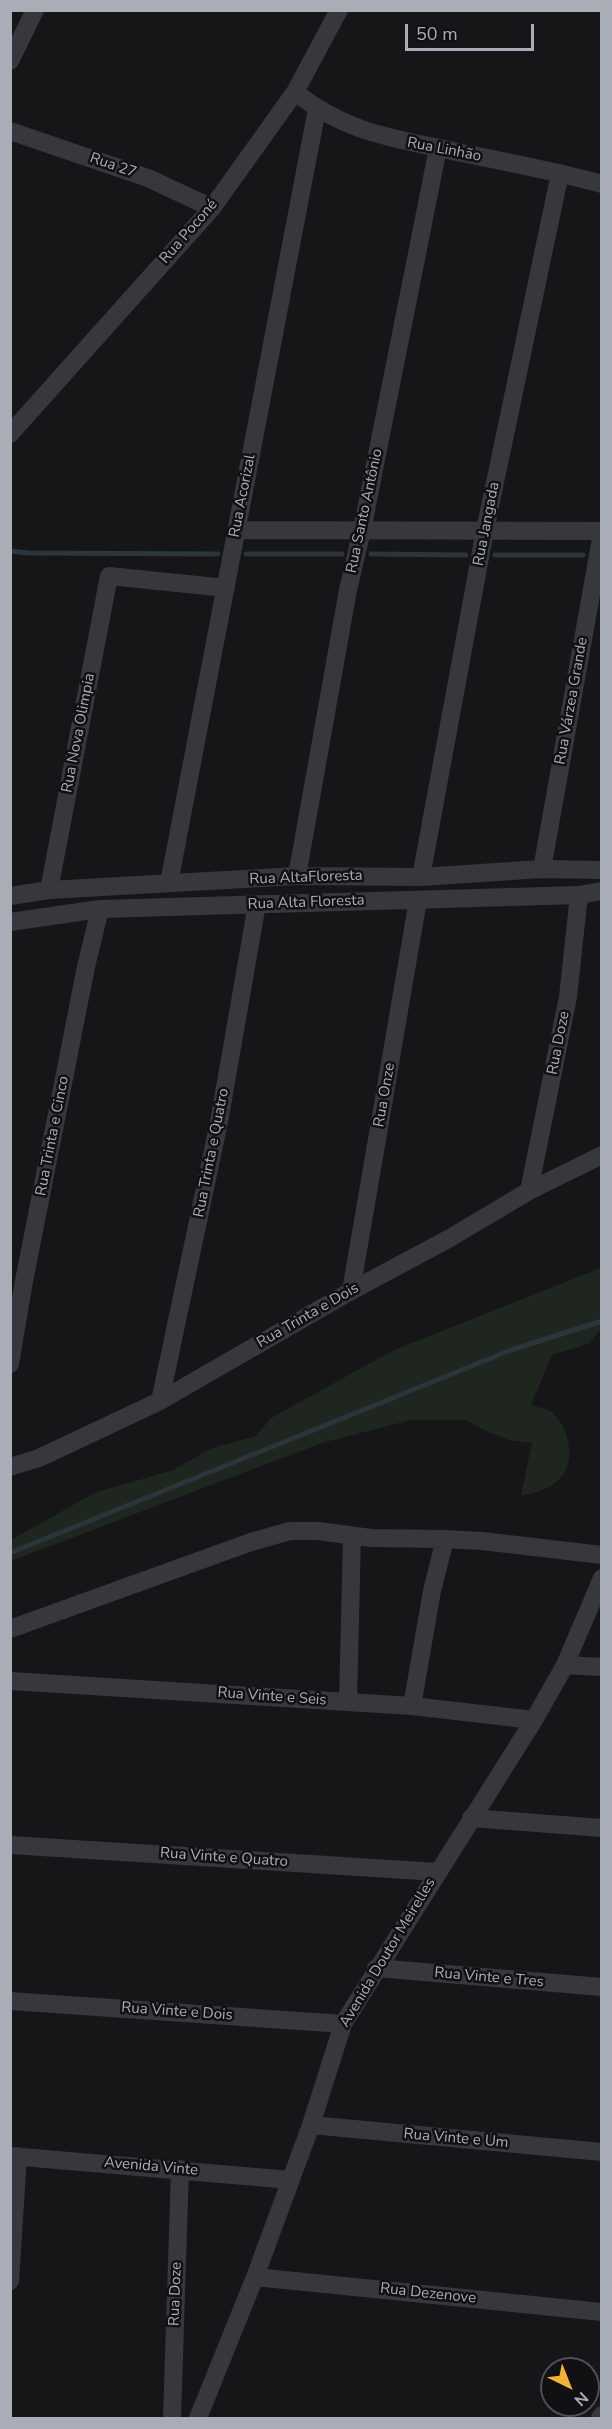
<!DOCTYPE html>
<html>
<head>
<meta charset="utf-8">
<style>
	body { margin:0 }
	#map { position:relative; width:612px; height:2429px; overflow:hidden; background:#161618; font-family:"Nunito Sans",sans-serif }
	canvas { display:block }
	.frame { position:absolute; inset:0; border:12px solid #a8adb8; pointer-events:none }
	.north { position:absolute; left:540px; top:2357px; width:60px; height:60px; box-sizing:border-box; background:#111113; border:2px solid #4d4f55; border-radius:50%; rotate:137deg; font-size:16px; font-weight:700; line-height:24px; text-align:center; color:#a8adb8 }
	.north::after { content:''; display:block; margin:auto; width:21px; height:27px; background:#f2b134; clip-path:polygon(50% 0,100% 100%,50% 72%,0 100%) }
	.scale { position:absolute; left:405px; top:24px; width:129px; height:27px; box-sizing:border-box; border:3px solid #a8adb8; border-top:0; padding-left:8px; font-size:18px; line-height:21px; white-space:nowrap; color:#a8adb8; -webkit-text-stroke:4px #111113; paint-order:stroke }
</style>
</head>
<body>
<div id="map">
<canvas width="612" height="2429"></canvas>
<div class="frame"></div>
<div class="north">N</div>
<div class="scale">50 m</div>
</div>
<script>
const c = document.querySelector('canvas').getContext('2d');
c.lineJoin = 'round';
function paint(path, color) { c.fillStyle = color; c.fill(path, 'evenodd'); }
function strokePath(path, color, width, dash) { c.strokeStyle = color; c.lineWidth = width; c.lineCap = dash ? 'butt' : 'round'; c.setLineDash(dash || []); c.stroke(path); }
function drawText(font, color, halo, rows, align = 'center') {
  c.font = font + ' "Nunito Sans",sans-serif'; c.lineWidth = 5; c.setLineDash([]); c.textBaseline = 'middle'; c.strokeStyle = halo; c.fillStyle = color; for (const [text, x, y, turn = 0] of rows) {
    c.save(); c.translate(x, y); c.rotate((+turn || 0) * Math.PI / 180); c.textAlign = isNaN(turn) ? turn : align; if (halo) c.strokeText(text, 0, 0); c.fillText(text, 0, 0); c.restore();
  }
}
const green = new Path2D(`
	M601,1268V1330L588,1344L552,1355L531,1405C538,1408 548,1408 553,1413C560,1420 564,1427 567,1437C577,1473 555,1490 521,1496L532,1443L509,1440L488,1432L466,1420H411L322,1443L11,1561V1540L94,1493L173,1470L212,1448L256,1436L271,1418L394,1350Z`);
const stream = new Path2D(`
	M10,551L28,553L218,554
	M246,554H342
	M371,554L466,555
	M495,555H583
	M10,1553L511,1350L602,1321`);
const minor = new Path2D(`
	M10,61L35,10
	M295,92C348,134 394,138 457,152C506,162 554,171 602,184
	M10,131L148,178L212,208
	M10,434L212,208L295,92L339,10
	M237,530L602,531
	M542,869L602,533
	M297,876L348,590L362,530L438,148
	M421,877L485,530L560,173
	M169,883L317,109
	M49,890L109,576L226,588
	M10,896L49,890L297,876L421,877L542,869L602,870
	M10,922L100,909L579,895L602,891
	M529,1191L568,997L579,895
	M351,1291L418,900
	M10,1364L24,1281L86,967L100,909
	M160,1401L219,1122L257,904
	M10,1467L39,1458L160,1401L351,1291L450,1238L529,1191L602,1155
	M10,1629L251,1542L290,1531H318L371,1538L445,1539
	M565,1665L602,1667
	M10,1681L412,1706L534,1720
	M348,1702L352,1536
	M412,1706L432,1591L445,1539L482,1541L602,1555
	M471,1818L602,1828
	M10,1845L438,1872
	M376,1968L602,1987
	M10,2001L343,2024
	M311,2125L602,2152
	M10,2156L291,2180
	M255,2277L602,2312
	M10,2281L18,2156
	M172,2418L180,2169
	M198,2418L255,2277L311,2125L343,2024L534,1720L565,1665L602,1578
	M600,2418L602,2415`);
const streetNames = [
	["Rua Linhão",444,150,11],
	["Rua 27",113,166,19],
	["Rua Poconé",189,232,-49],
	["Rua Acorizal",243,496,-79],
	["Rua Santo Antônio",365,511,-78],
	["Rua Jangada",487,524,-79],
	["Rua Várzea Grande",572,701,-80],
	["Rua Nova Olimpia",79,733,-79],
	["Rua AltaFloresta",306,878,-2],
	["Rua Alta Floresta",306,903,-2],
	["Rua Doze",559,1043,-79],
	["Rua Onze",385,1095,-80],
	["Rua Trinta e Cinco",53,1136,-79],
	["Rua Trinta e Quatro",212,1153,-79],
	["Rua Trinta e Dois",308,1316,-30],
	["Rua Vinte e Seis",272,1697,4],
	["Rua Vinte e Quatro",224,1858,4],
	["Avenida Doutor Meirelles",388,1953,-59],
	["Rua Vinte e Tres",489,1978,5],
	["Rua Vinte e Dois",177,2012,4],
	["Rua Vinte e Um",456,2139,5],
	["Avenida Vinte",151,2167,5],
	["Rua Doze",176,2294,-88],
	["Rua Dezenove",428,2294,6]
];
paint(green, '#1e261f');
strokePath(stream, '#2c353c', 5);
strokePath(minor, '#37383d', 18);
drawText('15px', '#a8adb8', '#111113', streetNames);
</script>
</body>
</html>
